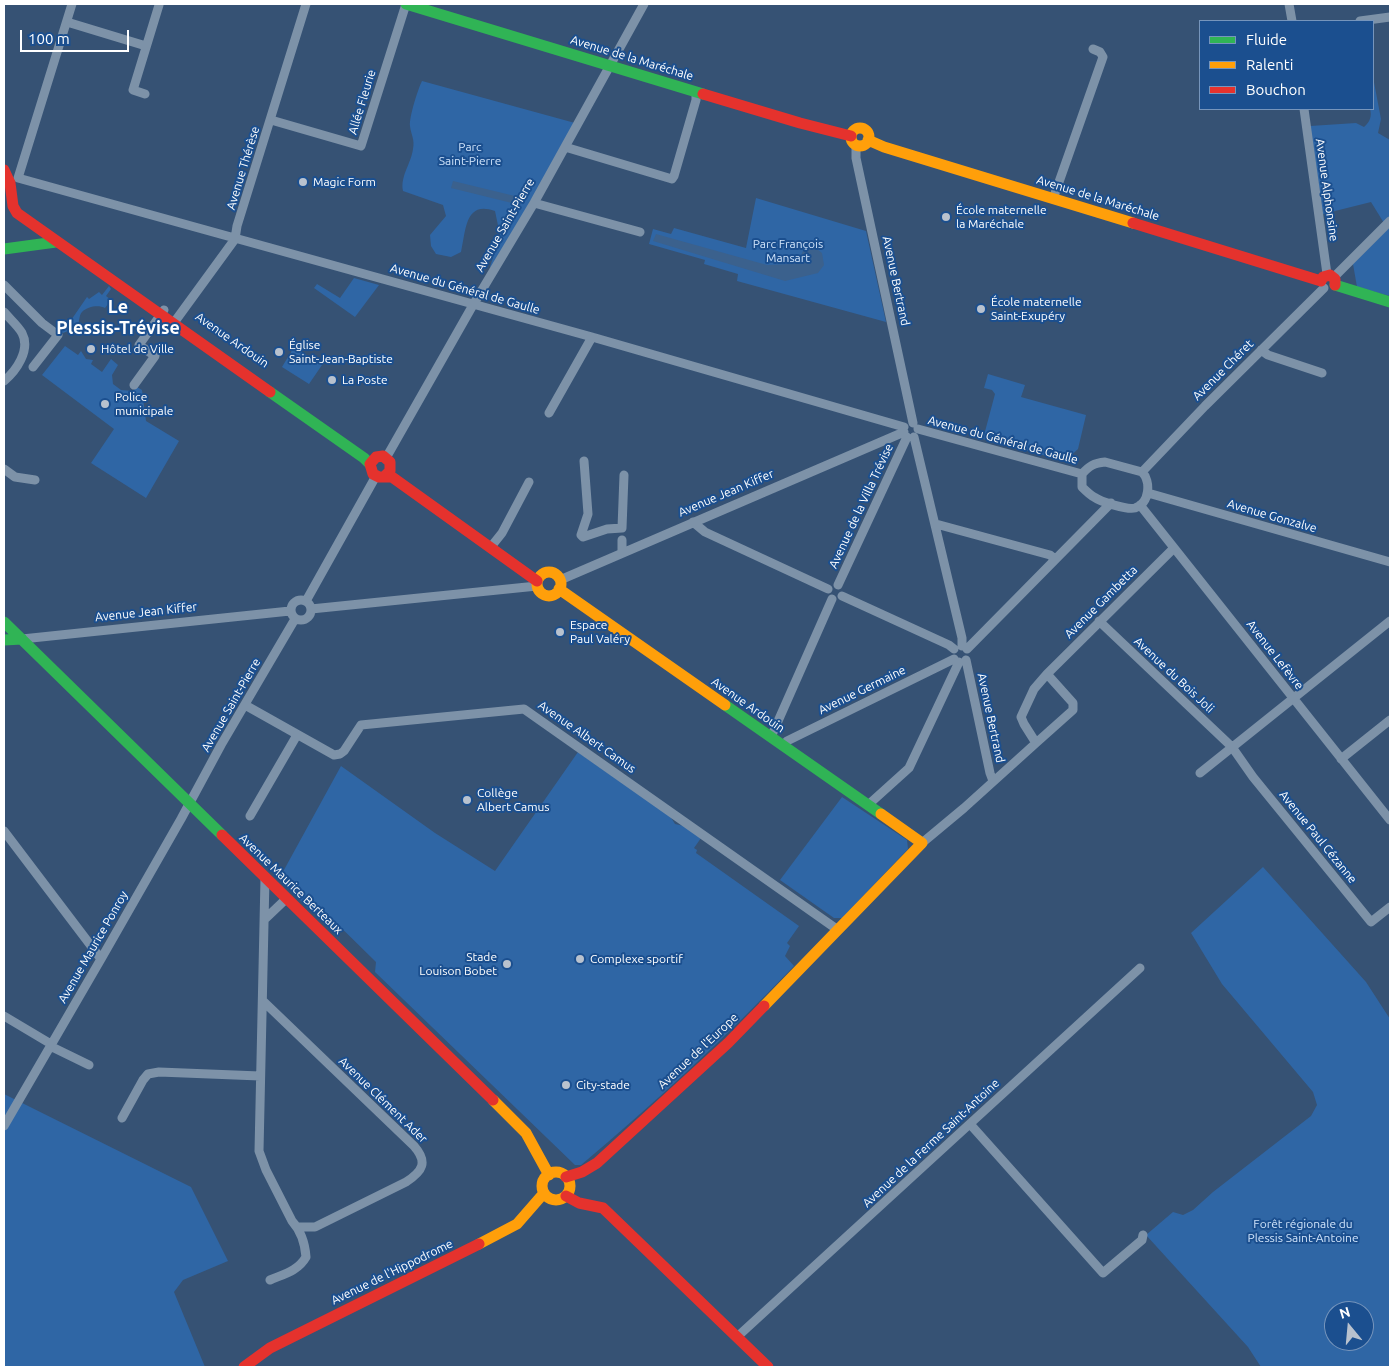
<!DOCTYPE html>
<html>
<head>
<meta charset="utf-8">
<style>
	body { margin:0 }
	#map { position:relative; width:1394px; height:1371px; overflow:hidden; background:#365274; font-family:Ubuntu,sans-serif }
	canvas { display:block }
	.frame { position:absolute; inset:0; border:5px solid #fff; pointer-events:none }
	.legend { position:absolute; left:1199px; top:20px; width:175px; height:90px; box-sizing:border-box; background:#1b4f8f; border:1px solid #7695bc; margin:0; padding:6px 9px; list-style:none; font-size:15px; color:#fff }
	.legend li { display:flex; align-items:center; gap:10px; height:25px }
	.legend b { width:25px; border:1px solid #7695bc }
	.north { position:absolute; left:1324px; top:1301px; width:50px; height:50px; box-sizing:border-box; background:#1b4f8f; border:1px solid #7695bc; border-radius:50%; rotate:343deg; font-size:14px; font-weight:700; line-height:20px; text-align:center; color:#fff }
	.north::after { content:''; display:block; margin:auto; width:18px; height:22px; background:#b9c2ce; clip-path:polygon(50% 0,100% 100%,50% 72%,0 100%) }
	.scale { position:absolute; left:20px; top:30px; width:109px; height:22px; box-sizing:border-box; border:2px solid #fff; border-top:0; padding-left:6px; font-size:15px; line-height:18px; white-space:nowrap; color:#fff; -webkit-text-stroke:4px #1b4f8f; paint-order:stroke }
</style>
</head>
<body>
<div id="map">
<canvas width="1394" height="1371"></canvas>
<div class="frame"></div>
<ul class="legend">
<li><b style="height:6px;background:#30b455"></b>Fluide</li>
<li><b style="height:6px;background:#ff9f0a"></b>Ralenti</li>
<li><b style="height:6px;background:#e5322d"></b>Bouchon</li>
</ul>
<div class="north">N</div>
<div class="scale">100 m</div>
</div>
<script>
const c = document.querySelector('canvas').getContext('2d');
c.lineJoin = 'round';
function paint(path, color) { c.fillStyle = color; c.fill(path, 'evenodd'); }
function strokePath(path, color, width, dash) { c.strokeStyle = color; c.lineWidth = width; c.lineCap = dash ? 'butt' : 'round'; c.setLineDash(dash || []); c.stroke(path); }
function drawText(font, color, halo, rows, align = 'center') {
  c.font = font + ' Ubuntu,sans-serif'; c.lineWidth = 4; c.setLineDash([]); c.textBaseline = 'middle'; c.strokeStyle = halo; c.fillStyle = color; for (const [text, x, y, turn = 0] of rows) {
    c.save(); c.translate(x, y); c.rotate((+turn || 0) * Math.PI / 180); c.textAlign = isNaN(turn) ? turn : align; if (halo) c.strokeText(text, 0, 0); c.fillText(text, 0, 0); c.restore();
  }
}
const green = new Path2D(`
	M1373,77L1381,119L1378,133L1390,140V217L1384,223L1371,202L1323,214L1310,126L1356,123L1364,127C1370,122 1372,116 1370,109H1373Z
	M422,81L575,123L494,269L490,267L500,235L495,211C465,200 466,230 461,252L451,257L436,254L431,246L430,235L446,216L443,205L403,191C400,176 411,164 413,149C415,139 411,135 410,126C409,117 418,89 422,81Z
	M756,198L866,231L886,322L737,281L738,274L704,264L705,260L649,244L653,229L671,234L674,228L746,248Z
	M1390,227V296L1357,287L1353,264Z
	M354,278L379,285L355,317L314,288L317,284L340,298Z
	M109,286L111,289L106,296L111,300L105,308C99,305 88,306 82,312C79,315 79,323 78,327L63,333L57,329L67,326L87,297L89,299L99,292L102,295Z
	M65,346L78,355L81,351L86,359L93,360L91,364L102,372L111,359L118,365L112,375L113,384L121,390L133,391L137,387L142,390L146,421L179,441L146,498L91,463L114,429L42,375Z
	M294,347L322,365L309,384L282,367Z
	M988,374L1025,385L1021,397L1086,415L1078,449L1065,461L983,439L995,394L992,390L984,388Z
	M578,752L670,816L675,824L684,826L701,838L694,848L697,850L696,853L799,926L787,943L790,946L785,956L794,966C727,1036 655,1103 581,1165H575L375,972L376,962L320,907L310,910L279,879L341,766L435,833L495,871Z
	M842,797L907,840L908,849L842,918H834L780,880Z
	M1263,867L1366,982L1390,1019V1367H1261L1248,1347L1146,1235L1173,1212L1183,1215L1193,1210L1213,1192L1311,1116L1317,1105L1313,1092L1222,984L1191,933ZM1334,1311H1364V1341H1334Z
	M4,1094L191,1187L228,1261L183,1280L174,1292L205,1367H4Z`);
const water = new Path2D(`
	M453,181L523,198L520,205L451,188Z
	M656,234L767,265L790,264L796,262L799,260L804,249H817L822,253L824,265L818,273L785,281L653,241Z`);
const street = new Path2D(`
	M72,4L18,178L592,337L904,427
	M1289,4L1292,21
	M1360,21L1390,17
	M67,22L146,46
	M145,94L133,90L159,5
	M1304,109L1327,274
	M271,120L361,146L406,4
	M856,145V158L913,423
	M565,147L672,179L674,176L696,100V92
	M1053,199L1103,57L1100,52L1093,49
	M534,203L640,232
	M1334,277L1390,221
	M4,285L42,323L58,335L33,367
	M4,312C10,319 18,326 22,333C31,350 16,371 4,381
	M173,324L235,239L237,226L306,4
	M1261,350L1268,355L1322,373
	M134,385L155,356L139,345L164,310
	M549,413L592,337
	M918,429L1082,474
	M914,437L962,638V646
	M386,458L473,305L534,203L644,4
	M584,461L588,514L581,535L583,537L607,529L622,528L624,475
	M1105,462L1142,472C1151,481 1150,503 1135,508C1127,510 1101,502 1094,497C1090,495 1086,491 1082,487V474C1089,466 1094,463 1105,462Z
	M4,469L15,477L35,480
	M1142,472L1205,406L1324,288
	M1148,493L1390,562
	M1140,505L1390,820
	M693,522L705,532L828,589
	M936,524L1050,555L1055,559
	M494,543L502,533L529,482
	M622,553V540
	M560,580L904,432
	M838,585L907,437
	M842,596L949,645L954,649
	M291 610a10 10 0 1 1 20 0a10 10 0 1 1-20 0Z
	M306,601L376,476
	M311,609L537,586
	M1099,621L1232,747L1253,777L1371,922L1390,907
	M22,639L290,611
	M967,649L1111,503
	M966,660L990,773L993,781
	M1047,674L1073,703V710L1036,743L1024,724L1021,717L1034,689L1047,674L1174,548
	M245,705L334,755L340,754L344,751L361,725L524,709L838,930
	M771,737L832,599
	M783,746L787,741L954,659
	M1341,759L1390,720
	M1200,773L1390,621
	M868,805L909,768L959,662
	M250,816L297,735
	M4,831L101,959
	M922,843L964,808L1036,743
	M265,878L259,1151L266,1170L292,1221C301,1231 305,1243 306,1257C298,1271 284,1274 270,1280
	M265,919L286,899
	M263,1001L414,1146C428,1162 423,1171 406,1182L315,1227H297
	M4,1016L51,1044
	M50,1046L89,1065
	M122,1118L143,1080L148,1074L159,1072L260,1076
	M970,1124L1103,1273L1142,1240L1143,1235
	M4,1126L101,959L181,819L221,745L295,619
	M737,1337L1140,968`);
const fast = new Path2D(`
	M406,4L703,94
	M4,249L56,242
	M1335,285L1390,302
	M270,392L364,458L370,464
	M4,622L222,835
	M4,640L22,639
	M725,705L881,814`);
const slow = new Path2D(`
	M851 137a9 9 0 1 1 18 0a9 9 0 1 1-18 0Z
	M868,140L884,147L1133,223
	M537 584a12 12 0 1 1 24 0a12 12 0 1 1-24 0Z
	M559,589L725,705
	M764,1006L922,843L881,814
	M493,1100L526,1133L549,1175
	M542 1186a14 14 0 1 1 28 0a14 14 0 1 1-28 0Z
	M479,1244L517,1224L544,1193`);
const jam = new Path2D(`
	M703,94L800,123L851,136
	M4,170L10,183L13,206L17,213L270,392
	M1133,223L1321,281
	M1321,281L1323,277L1330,275L1335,279V285
	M385,476L390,471V462L383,456L376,457L370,464L373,474L379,477H392L537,581
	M222,835L493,1100
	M566,1177L582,1172L597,1163L728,1043L764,1006
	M566,1196L579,1203L603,1208L768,1367
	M244,1367L270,1348L479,1244`);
const markers = [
	[303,182,5,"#b9c2ce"],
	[946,217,5,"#b9c2ce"],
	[981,309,5,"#b9c2ce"],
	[91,349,5,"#b9c2ce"],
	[279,352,5,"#b9c2ce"],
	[332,380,5,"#b9c2ce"],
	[105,404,5,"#b9c2ce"],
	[560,632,5,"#b9c2ce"],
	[467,800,5,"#b9c2ce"],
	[580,959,5,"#b9c2ce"],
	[507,964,5,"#b9c2ce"],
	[566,1085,5,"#b9c2ce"]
];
const streetNames = [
	["Avenue de la Maréchale",632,58,17],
	["Allée Fleurie",362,102,-73],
	["Avenue Thérèse",243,168,-73],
	["Avenue Alphonsine",1327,190,82],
	["Avenue de la Maréchale",1098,198,17],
	["Avenue Saint-Pierre",505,225,-60],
	["Avenue Bertrand",896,281,78],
	["Avenue du Général de Gaulle",465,289,16],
	["Avenue Ardouin",232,340,35],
	["Avenue Chéret",1223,370,-45],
	["Avenue du Général de Gaulle",1003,440,15],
	["Avenue Jean Kiffer",726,493,-23],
	["Avenue de la Villa Trévise",861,506,-65],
	["Avenue Gonzalve",1272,516,16],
	["Avenue Gambetta",1101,602,-45],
	["Avenue Jean Kiffer",146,612,-6],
	["Avenue Lefèvre",1275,655,52],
	["Avenue du Bois Joli",1174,675,43],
	["Avenue Germaine",862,690,-26],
	["Avenue Saint-Pierre",231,705,-60],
	["Avenue Ardouin",748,705,35],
	["Avenue Bertrand",991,718,78],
	["Avenue Albert Camus",587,737,35],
	["Avenue Paul Cézanne",1318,837,51],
	["Avenue Maurice Berteaux",291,884,44],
	["Avenue Maurice Ponroy",93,947,-60],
	["Avenue de l'Europe",698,1051,-43],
	["Avenue Clément Ader",383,1100,44],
	["Avenue de la Ferme Saint-Antoine",931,1143,-43],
	["Avenue de l'Hippodrome",392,1272,-26]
];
const parkNames = [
	["Parc",470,147],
	["Saint-Pierre",470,161],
	["Parc François",788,244],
	["Mansart",788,258],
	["Forêt régionale du",1303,1224],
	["Plessis Saint-Antoine",1303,1238]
];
const poiNames = [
	["Magic Form",313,182],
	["École maternelle",956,210],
	["la Maréchale",956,224],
	["École maternelle",991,302],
	["Saint-Exupéry",991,316],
	["Église",289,345],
	["Saint-Jean-Baptiste",289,359],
	["Hôtel de Ville",101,349],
	["La Poste",342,380],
	["Police",115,397],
	["municipale",115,411],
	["Espace",570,625],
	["Paul Valéry",570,639],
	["Collège",477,793],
	["Albert Camus",477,807],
	["Stade",497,957,"right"],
	["Louison Bobet",497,971,"right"],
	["Complexe sportif",590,959],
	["City-stade",576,1085]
];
const districtNames = [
	["Le",118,307],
	["Plessis-Trévise",118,328]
];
paint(green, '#2f66a5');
paint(water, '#3b618d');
strokePath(street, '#7d92a8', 9);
strokePath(fast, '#30b455', 11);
strokePath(slow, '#ff9f0a', 11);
strokePath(jam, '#e5322d', 11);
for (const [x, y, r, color] of markers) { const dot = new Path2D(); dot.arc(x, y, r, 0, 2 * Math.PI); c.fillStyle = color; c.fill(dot); strokePath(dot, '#1b4f8f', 2); }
drawText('12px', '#fff', '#1b4f8f', streetNames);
drawText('12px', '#cfe3fa', '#1b4f8f', parkNames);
drawText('12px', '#fff', '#1b4f8f', poiNames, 'left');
drawText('bold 18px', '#fff', '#1b4f8f', districtNames);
</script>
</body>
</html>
